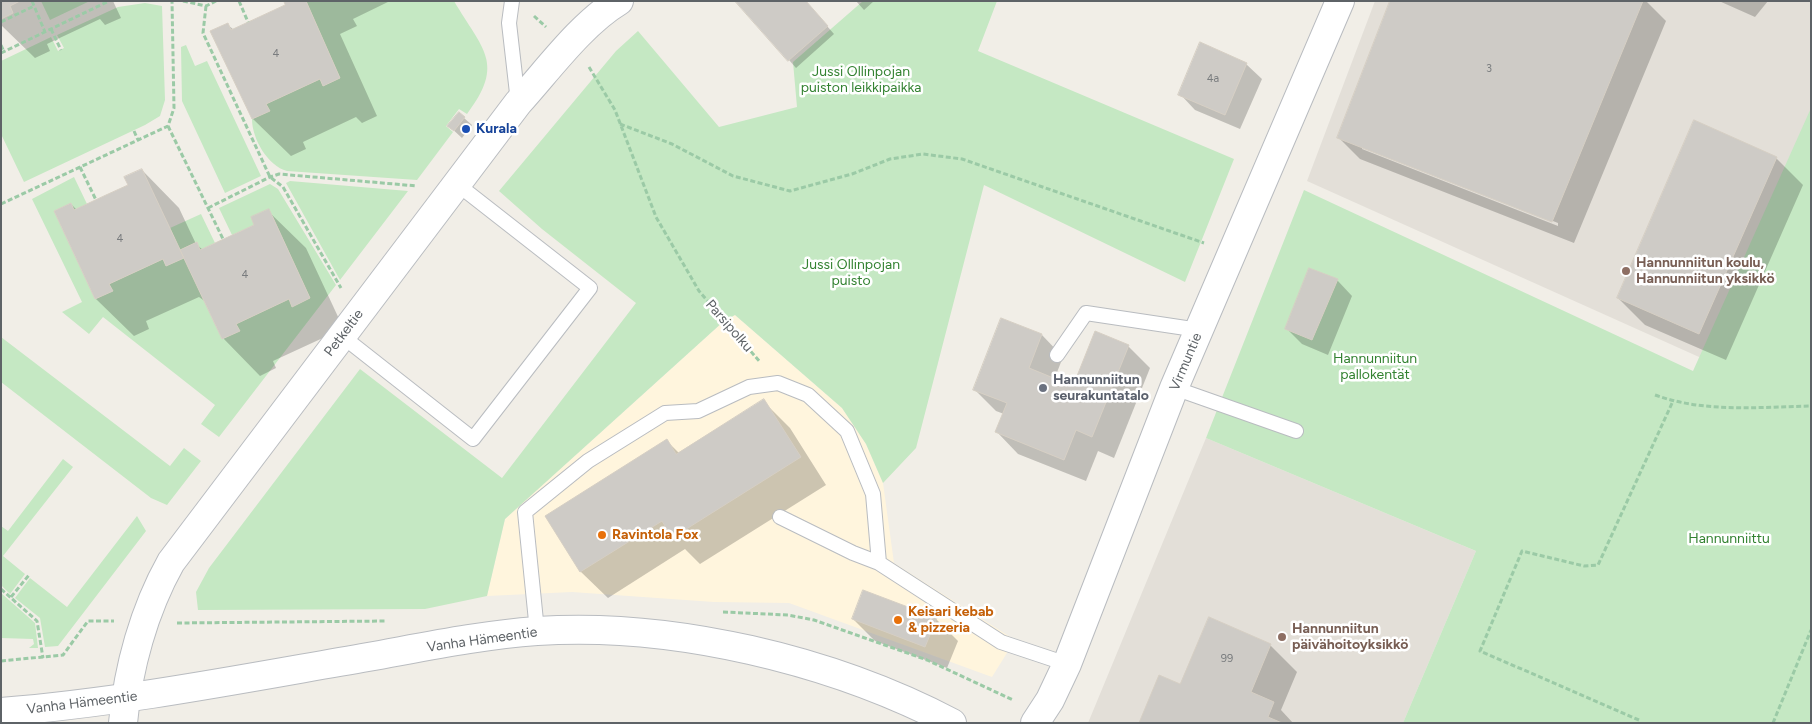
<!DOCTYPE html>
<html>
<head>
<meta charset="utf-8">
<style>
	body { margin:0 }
	#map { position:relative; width:1812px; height:724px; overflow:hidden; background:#f1eee7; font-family:Figtree,sans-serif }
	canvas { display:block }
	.frame { position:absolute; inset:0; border:2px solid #5e6367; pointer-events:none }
</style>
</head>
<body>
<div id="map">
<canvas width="1812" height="724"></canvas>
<div class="frame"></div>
</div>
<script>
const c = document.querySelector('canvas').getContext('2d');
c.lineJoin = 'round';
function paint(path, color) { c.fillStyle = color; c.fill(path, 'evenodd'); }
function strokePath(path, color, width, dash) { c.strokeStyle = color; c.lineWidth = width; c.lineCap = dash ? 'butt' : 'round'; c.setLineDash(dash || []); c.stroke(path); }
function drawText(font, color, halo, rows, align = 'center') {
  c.font = font + ' Figtree,sans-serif'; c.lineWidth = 5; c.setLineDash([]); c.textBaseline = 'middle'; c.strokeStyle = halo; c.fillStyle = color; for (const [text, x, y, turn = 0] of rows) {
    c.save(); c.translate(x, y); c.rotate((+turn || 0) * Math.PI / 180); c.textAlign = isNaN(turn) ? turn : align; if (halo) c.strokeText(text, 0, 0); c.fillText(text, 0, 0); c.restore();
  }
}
const commercial = new Path2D(`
	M735,315L842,408L866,444L883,483L894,563L1015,640L992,677L789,603L714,602L572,592L487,596L505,519L724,321Z`);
const education = new Path2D(`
	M1375,1H1811V114L1708,361L1307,181Z
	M1206,438L1476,551L1403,723H1088Z`);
const green = new Path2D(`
	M41,1H90L50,20Z
	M306,1H454C482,49 506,63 467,114L459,109L446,126L453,132L417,180L287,171C268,166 252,139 252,119L269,111L266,104L320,79L323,86L340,78Z
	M863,1H997L978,51L1234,159L1185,282L984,185L916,448L883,483L866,444L842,408L735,315L724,321L505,519L487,596L425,609L198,610L196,592L209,568L360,369L502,478L636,303L542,229L499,191L616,51L638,31L719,127L797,107L793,62Z
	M145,3L162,6L165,100L160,116L145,125L24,182L1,134V61L51,37L58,51L64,48L57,35L118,7Z
	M186,45L195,66L207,61L261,176L225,193L182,101L181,47Z
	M1811,108V723H1403L1476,551L1206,438L1304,190L1693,371Z
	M74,177L87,204L74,210L71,203L54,211L95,299L112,291L109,284L163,259L166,266L184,258L222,339L239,331L236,324L289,299L293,306L310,298L273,217L232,235L219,208L270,184L278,189L336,285L219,437L201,424L215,405L103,317L89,334L62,312L82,302L32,199Z
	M290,181L408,191L340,280L286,183Z
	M201,214L215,243L200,250L197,242L180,250L170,228Z
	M1,337L170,466L184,448L201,461L167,505L151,498L1,382Z
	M63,459L73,467L3,556L25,574L10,594L1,585V526L8,531Z
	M137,516L146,531L58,646L45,647L40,618L15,598L30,578L67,607Z
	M1,593L35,623L38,648H29L34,644L33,639L1,638Z`);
const shadow = new Path2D(`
	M1,1H113L121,18L105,25L100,19L47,44L50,51L35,58L1,25Z
	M285,1H390L353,19L357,26L340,34L377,116L362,123L356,117L303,142L306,149L291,156L253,119L212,31L227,24L234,30L287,5Z
	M805,1L834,34L796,68L789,60Z
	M856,1H874L864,10Z
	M1391,1H1646L1666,21L1574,243L1360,159L1338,137ZM1362,146L1558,223V226L1362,149Z
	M1719,1H1768L1755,17Z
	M1246,64L1262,79L1240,129L1195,110L1180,94Z
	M464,118L472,125L462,138L449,126Z
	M1776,158L1803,185L1726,360L1645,325L1618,298Z
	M142,170L179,208L196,244L203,250L256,225L268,211L306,248L347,336L325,337L273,361L276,368L260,376L223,338L206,302L199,297L146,321L149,329L134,336L96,299L71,204L77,210L130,185Z
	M1337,280L1352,296L1328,355L1302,344L1286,328Z
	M1002,320L1042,335L1063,357L1054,380L1073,388L1128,346L1150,368L1114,458L1098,451L1086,481L1018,454L997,432L1004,414L996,411L974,389Z
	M763,401L790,428L826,485L700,564L685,549L608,598L581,572L546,517L667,441L680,454Z
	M853,619H936L958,641L947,668L875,641Z
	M1270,645L1297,672L1281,710L1293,723H1140L1181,686Z`);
const building = new Path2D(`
	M1,1H20L10,6L13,13L1,19Z
	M284,1H306L340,78L323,86L320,79L266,104L270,111L252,119L210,31L228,23L231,30L285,5Z
	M735,1H806L828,26L788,61Z
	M1390,1H1643L1552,222L1337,138Z
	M1200,42L1247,63L1225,115L1178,95Z
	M459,112L465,117L454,131L447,126Z
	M1694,120L1777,157L1699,334L1617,298Z
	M142,169L184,258L166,266L163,259L109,284L113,291L95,299L54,211L71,203L74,210L106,195L128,185L124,177Z
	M269,209L310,298L292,307L289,299L236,324L240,331L222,339L180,250L197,242L200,250L254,225L251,217Z
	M1309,268L1338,279L1312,340L1285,329Z
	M1001,318L1042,334L1029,368L1073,386L1095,331L1129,345L1092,437L1076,430L1064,460L995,432L1007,403L973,390Z
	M764,399L801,457L672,538L662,521L580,572L545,516L667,439L676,454Z
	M863,590L937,618L925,647L852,619Z
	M1209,617L1271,644L1251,692L1274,702L1268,717L1282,723H1139L1159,675L1180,684Z`);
const path = new Path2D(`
	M32,1L45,32
	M183,1L206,6L216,1
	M239,1L248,22
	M206,6L203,33L270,177L283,187L341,288
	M534,16L546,27
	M1,22L34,6
	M51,29L61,50
	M1,45L4,52
	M1,53L109,1
	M589,67L615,110L656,217L699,291L760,362
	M620,124L672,144L733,176L790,191L852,174L890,159L923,154L962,159L1204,243
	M168,126L223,239
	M134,131L138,140
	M80,167L96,200
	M1,204L168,126L174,108L172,1
	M208,208L270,177L279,174L417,186
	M1655,395C1705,413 1759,407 1811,406
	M1,589L37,621L43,658
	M11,597L29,575
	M723,612L788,615L814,620L927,660L1013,700
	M177,623L386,621
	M1,661L63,655L88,621H114
	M1639,720L1480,651L1522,551L1584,566L1598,565L1673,401
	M1773,723L1811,630`);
const service = new Path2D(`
	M512,1L509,23L518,102
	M342,336L473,439L590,288L457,184
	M1057,355L1086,313L1199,330
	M1174,388L1296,431
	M780,517L853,553L879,563L1001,642L1067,664
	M537,631L525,512L588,461L665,413L698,411L749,387L778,383L808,395L847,431L873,494L879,563`);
const minor = new Path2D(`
	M123,723C128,668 144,610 171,562L518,103C548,70 581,24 619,1
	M1035,723L1050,700L1067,664L1174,388L1340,1`);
const tertiary = new Path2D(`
	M1,712C125,702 246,678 368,657C424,647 481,635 537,631C673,622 832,660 952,723`);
const markers = [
	[466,129,5,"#1a4fb4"],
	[1626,271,5,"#8d6e63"],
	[1043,388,5,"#6b7280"],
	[602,535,5,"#e8710a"],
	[898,620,5,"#e8710a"],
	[1282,637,5,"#8d6e63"]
];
const numberNames = [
	["4",276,54],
	["3",1489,69],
	["4a",1213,79],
	["4",120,239],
	["4",245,275],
	["99",1227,659]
];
const parkNames = [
	["Jussi Ollinpojan",861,72],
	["puiston leikkipaikka",861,88],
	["Jussi Ollinpojan",851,265],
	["puisto",851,281],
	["Hannunniitun",1375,359],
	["pallokentät",1375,375],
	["Hannunniittu",1729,539]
];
const transitNames = [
	["Kurala",476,129]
];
const educationNames = [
	["Hannunniitun koulu,",1636,263],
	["Hannunniitun yksikkö",1636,279],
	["Hannunniitun",1292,629],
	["päivähoitoyksikkö",1292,645]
];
const streetNames = [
	["Parsipolku",729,326,49],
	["Petkeltie",344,333,-53],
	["Virmuntie",1186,362,-67],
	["Vanha Hämeentie",482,640,-8],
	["Vanha Hämeentie",82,703,-7]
];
const worshipNames = [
	["Hannunniitun",1053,380],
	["seurakuntatalo",1053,396]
];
const foodNames = [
	["Ravintola Fox",612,535],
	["Keisari kebab",908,612],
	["& pizzeria",908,628]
];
paint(commercial, '#fff5dd');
paint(education, '#e3dfd8');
paint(green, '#c5e8c3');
paint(shadow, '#0003');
paint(building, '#cecbc6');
strokePath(building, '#d6cfc4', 1);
strokePath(service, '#b9bcc0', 16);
strokePath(minor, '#b9bcc0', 30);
strokePath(tertiary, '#b9bcc0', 30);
strokePath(path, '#9bcaa6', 3, [5, 2.5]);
strokePath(service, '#fff', 14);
strokePath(minor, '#fff', 28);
strokePath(tertiary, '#fff', 28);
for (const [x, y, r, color] of markers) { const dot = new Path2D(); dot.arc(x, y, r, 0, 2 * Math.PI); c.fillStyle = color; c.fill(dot); strokePath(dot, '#fff', 2); }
drawText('11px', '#7a7d7f', null, numberNames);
drawText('14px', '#338231', '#fff', parkNames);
drawText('bold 14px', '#164399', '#fff', transitNames, 'left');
drawText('bold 14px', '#785e54', '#fff', educationNames, 'left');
drawText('14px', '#5e6367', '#fff', streetNames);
drawText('bold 14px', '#5b616d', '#fff', worshipNames, 'left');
drawText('bold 14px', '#c56008', '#fff', foodNames, 'left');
</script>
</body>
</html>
